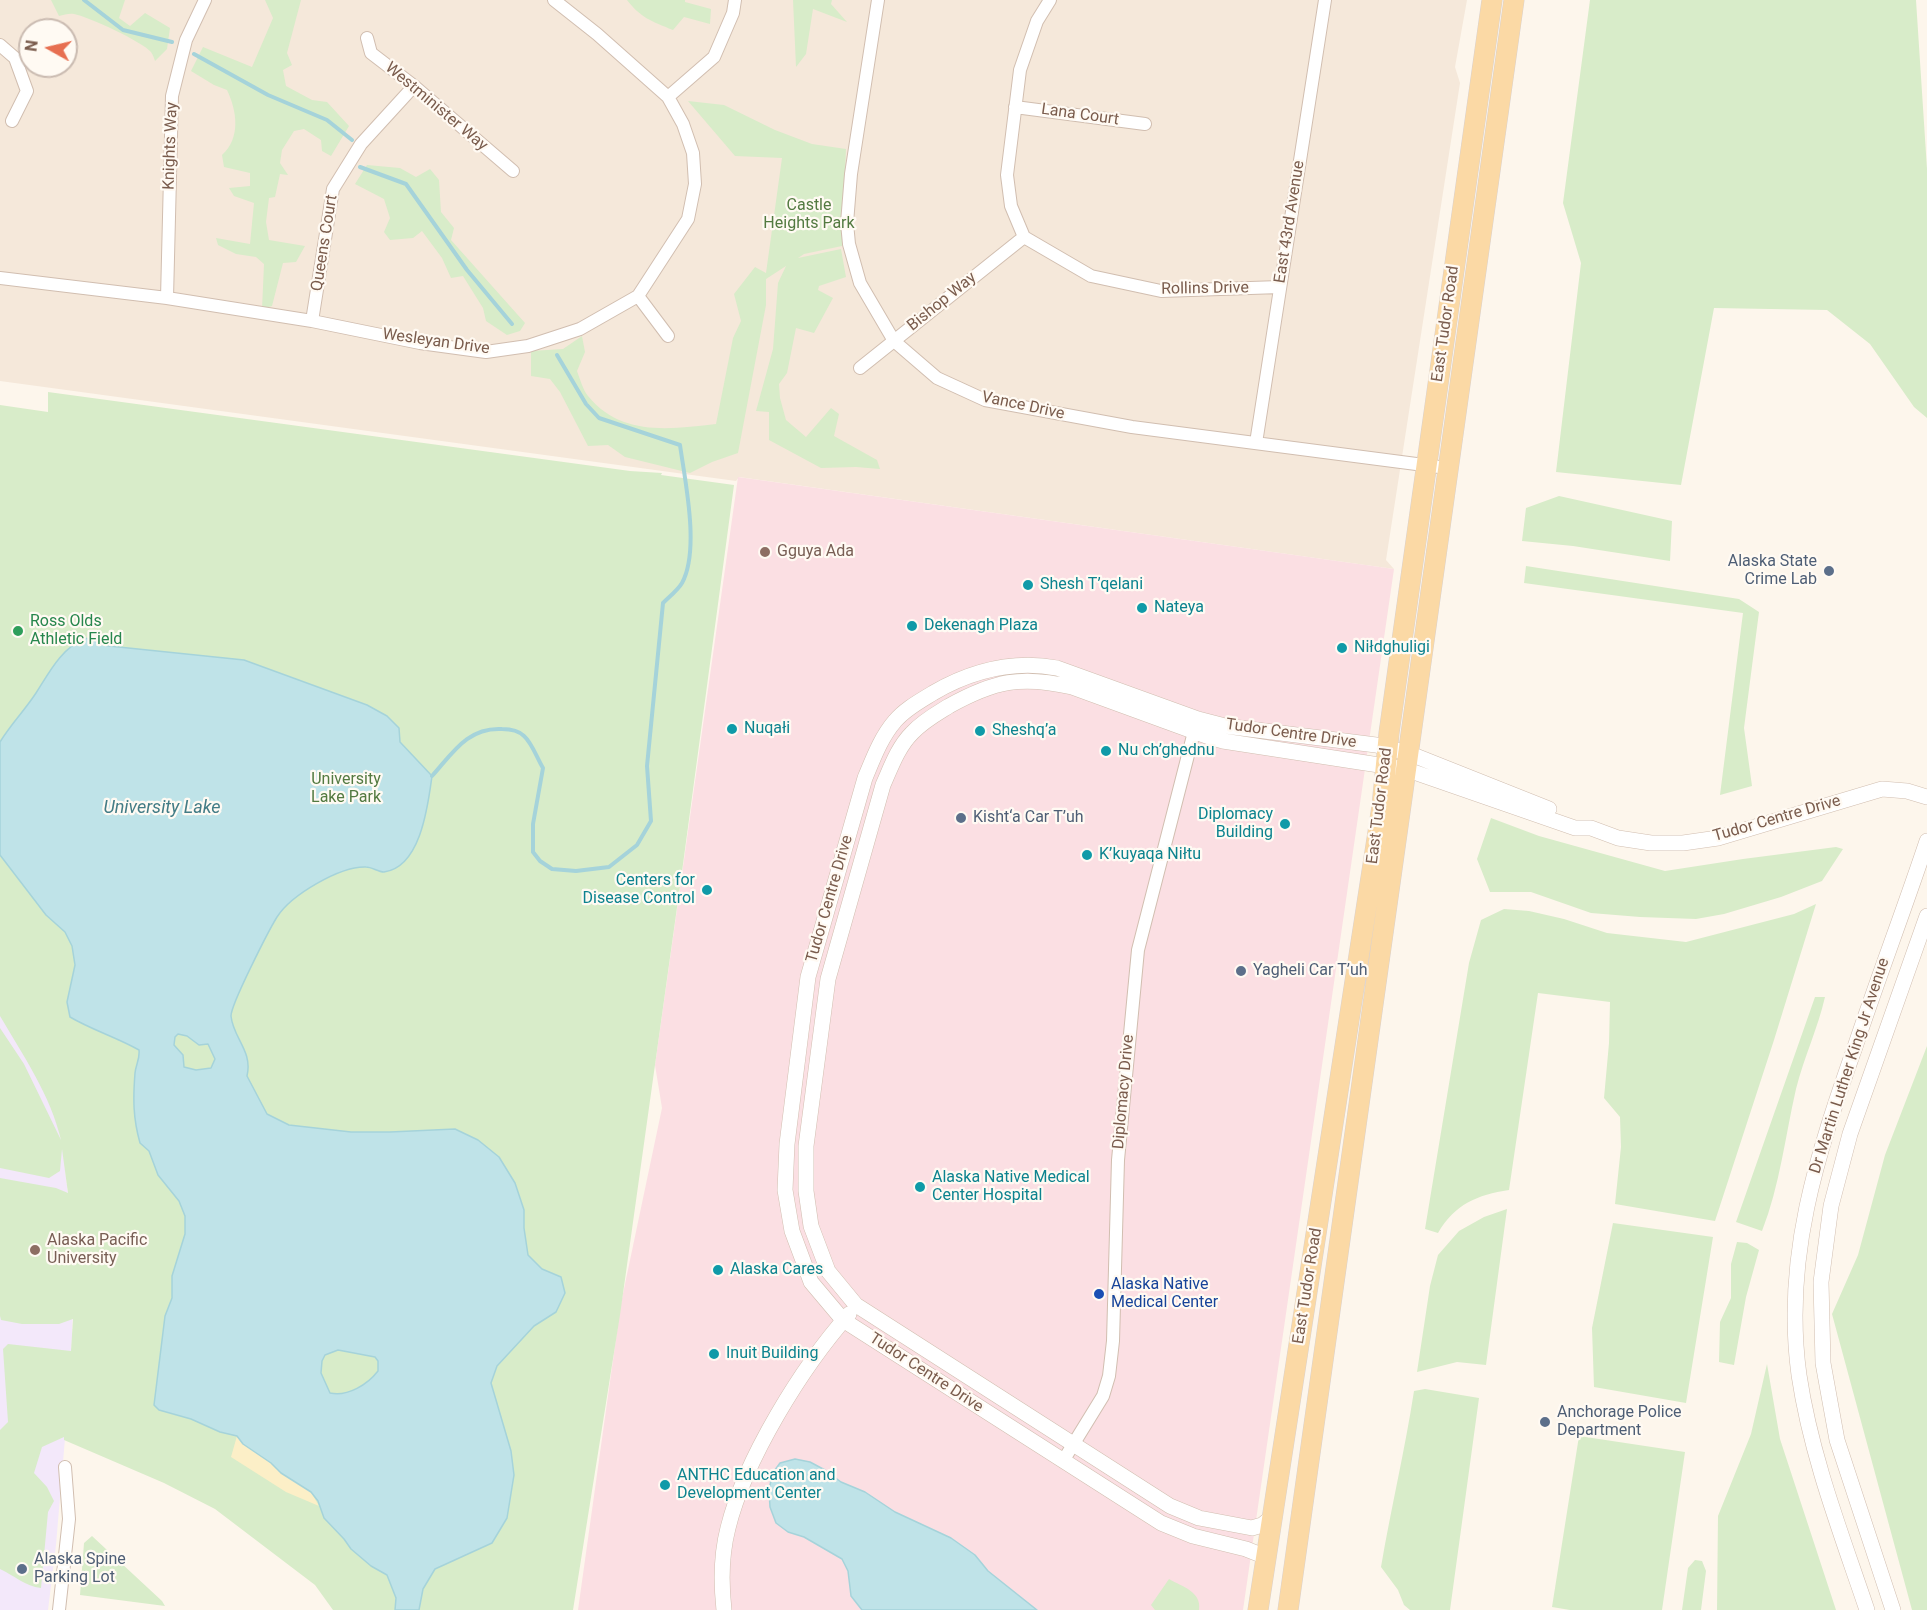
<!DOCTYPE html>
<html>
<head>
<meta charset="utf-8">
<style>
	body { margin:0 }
	#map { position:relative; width:1927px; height:1610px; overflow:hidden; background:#fdf6ec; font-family:Roboto,sans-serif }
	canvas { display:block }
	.north { position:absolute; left:18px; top:18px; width:60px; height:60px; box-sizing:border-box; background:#fffaf3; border:2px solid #cabbb1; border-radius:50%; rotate:278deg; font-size:16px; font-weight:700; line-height:24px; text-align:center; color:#7a5c4d }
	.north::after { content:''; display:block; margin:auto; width:21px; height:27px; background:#e76f51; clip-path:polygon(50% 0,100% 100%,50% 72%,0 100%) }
</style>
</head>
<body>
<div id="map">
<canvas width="1927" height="1610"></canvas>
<div class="north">N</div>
</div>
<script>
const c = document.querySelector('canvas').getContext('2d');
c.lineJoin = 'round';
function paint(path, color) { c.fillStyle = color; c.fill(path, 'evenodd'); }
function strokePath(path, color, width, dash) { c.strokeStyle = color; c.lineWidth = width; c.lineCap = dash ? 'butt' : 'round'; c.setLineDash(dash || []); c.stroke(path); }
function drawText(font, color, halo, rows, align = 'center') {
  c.font = font + ' Roboto,sans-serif'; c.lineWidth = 4.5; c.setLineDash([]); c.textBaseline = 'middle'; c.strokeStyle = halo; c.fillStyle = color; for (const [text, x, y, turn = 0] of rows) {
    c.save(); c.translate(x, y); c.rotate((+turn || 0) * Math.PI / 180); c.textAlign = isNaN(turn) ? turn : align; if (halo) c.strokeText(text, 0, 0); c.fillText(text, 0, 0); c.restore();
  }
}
const residential = new Path2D(`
	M0,0H1467L1455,67L1460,83L1386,560L1394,569L739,477L736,481L0,381ZM30,30H66V66H30Z`);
const education = new Path2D(`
	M0,939L39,1044L62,1144L68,1194L73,1307L71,1367L56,1545L48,1610H0Z`);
const medical = new Path2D(`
	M738,477L1394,569L1243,1610H578L621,1303L662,1108L655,1065Z`);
const green = new Path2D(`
	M51,0H125L119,18L130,26L145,13L170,28L167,49L155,61C154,58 153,55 151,52C143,42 87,16 74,14C69,13 64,15 59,16Z
	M265,0H301L287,53L292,65L283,70L286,86L312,100L327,102L349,126L331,156L322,151L321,140L304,129L294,131L282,150L280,163L288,175L280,174L275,197L269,198L266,222L269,240L305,246L296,262L283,263L272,306L262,309L264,264L256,257L236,254L218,245L216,238L250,244L254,203L234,196L229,188L250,186V173L224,167L222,155C241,138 237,111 227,90L214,85L191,71L203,47L252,67L273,18Z
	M627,0H685V2L711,9L710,24L684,17L673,30C651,21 641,18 627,0Z
	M793,0H832L831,4L847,22L813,9L806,54L796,67Z
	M1590,0H1916L1927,169V418L1914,407L1870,344L1827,310L1714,308L1681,485L1556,472L1581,263L1563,203Z
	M688,101L724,105L775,130L812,144L846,149L842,246L804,254L798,258L841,249L846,277L819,286L818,290L833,298L814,333L796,328L787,373L779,384L780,398L786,420L806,437L831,408L839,414L834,436L877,460L880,469L856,467L821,468L769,440V412L756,411L773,349L778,283L786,266L766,279V305L738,453L712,462L690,473L625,457L608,445L588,446L560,392L550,379L531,376V351L563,349L582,336L585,352L577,371C580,379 583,390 588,396C621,437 671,429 716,424L733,338L741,321L734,294L755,267L766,273L782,158L735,156Z
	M367,165L400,168L416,177L430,169L439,180L441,212L454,228L451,240L525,323L520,331L507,335L486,321L483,308L463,276L451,278L442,258L422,231L413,238L390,240L384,232L390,218L384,199L355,184Z
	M48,392L630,471L662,473L661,475L734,485L681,879L620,1315L573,1610H333L315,1585L215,1509L164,1483L64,1440V1437L42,1447L34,1473L47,1487L54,1501L48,1512L41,1588C25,1586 15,1576 0,1569V1430L8,1422L3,1349L8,1344L71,1351L73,1319L59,1324H22L1,1320L0,1316V1178L56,1188L68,1193L62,1149L60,1171L49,1178L0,1168V1028L24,1064L61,1140C51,1096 23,1055 0,1016V405L48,412Z
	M1559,496L1672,521L1670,561L1573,546L1522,541L1526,508Z
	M1526,566L1739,599L1759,612L1744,728L1752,786L1720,795L1743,613L1524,583Z
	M1491,818L1539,836L1665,871L1743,859L1836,847L1843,849L1822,881L1781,897L1724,914L1696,919L1640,917L1591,913L1531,892H1490L1477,859Z
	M1816,904L1774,1040L1715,1221L1615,1204L1621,1147L1620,1117L1604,1098L1609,1043L1610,1002L1538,993L1509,1190C1477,1195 1455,1204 1438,1233L1425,1229L1469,963L1481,920L1504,909L1529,911L1564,919L1607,933L1686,942L1794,914Z
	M1815,997H1825C1818,1028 1804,1057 1796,1089C1785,1137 1780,1185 1762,1231L1736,1222Z
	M1927,1046V1610H1912L1832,1314L1858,1255L1885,1155Z
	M1507,1209L1486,1365L1457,1362L1417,1372L1430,1286L1438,1255L1459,1231L1484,1217Z
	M1613,1223L1713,1237L1686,1403L1594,1387L1592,1328Z
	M1737,1242L1747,1243L1759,1250L1746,1297L1734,1365L1719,1362L1720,1322L1731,1298V1264Z
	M1767,1364L1780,1439L1836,1610H1717L1718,1516L1751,1434Z
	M1425,1389L1479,1398L1450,1610H1410L1404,1605L1398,1590L1381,1567C1391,1508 1405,1450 1414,1391Z
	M1579,1436L1685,1452L1662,1610H1570L1552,1607Z
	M92,1536L162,1601L165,1606L80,1595L84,1543Z
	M1695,1560L1702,1561L1706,1571L1701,1610H1682L1688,1568Z
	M1169,1579C1183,1587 1202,1592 1199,1610H1155L1151,1605Z`);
const sand = new Path2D(`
	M237,1436L243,1444L271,1463L281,1473L311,1492L319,1506L286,1492L231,1457Z`);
const water = new Path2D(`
	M85,638L109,646L244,660L367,705L387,716L399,728L400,742L432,776C428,805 421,867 384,872C378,872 372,867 366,867C340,866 291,895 277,917C269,930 231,1004 231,1016C233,1038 253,1051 247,1076L267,1114L289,1125L351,1132H390L455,1129L478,1140L499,1157L515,1183L524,1210V1228L528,1255L542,1269L561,1277L565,1293L556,1312L534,1326L497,1366L491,1383L511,1451L514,1475L507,1518L492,1543L435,1569L423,1589L419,1610H395L396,1598L387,1575L371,1566L351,1549L344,1539L324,1518L318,1501L311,1492L281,1473L271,1463L243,1444L237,1436L220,1432L191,1419L159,1410L154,1405L165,1316L172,1298V1276L185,1234V1216L179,1201L158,1175L149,1151L140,1143C133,1118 133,1099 135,1073C136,1064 140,1059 139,1050C116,1037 92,1030 70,1017L67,1002L75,965L72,946L65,932L46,915L0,855V742C11,724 25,710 36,693C50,671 61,649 85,638ZM178,1034L187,1036L199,1045L208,1044L215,1059L211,1068L196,1070L184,1067L183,1055L174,1045L175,1037ZM338,1350L375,1357L378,1361V1371C368,1384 348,1397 330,1393L321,1373L322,1361L325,1355Z
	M795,1459L810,1462L825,1470L841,1482L865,1492L895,1512L951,1538L975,1555L988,1571L1037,1610H862L851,1596L848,1571L842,1559L804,1537L788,1532L776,1523L770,1507L769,1491L772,1474L780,1463Z`);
const stream = new Path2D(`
	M84,0L123,30L172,42
	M194,54L268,95L327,120L352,140
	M360,167L406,184L467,270L512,324
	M432,776C452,754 467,727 502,729C509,729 518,730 524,736C532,743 537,758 543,768L533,824V852L540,861L552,869L576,871L609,867L637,845L651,821L647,766L663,603C669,597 678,590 682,583C700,550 685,481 680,445L599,418L586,404L557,355`);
const minor = new Path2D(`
	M878,0L851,174L847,223L849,244L860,283L894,341L937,378L985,400L1132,427L1447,468
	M1050,0L1037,21L1020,70L1007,175L1011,206L1024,237L1091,276L1161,291L1280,287
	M367,38L371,53L414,86L513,171
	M0,45L15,58L27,91L12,121
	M668,97L714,57L733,13L735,0
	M1015,107L1145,124
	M0,278L167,298L312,321L420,343L486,352L528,346L580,329L638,296L688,219L695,184L693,153L683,124L668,97L597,34L554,0
	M638,296L668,336
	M167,298L172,96L186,40L205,0
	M312,321L333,189L361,144L414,86
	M860,368L1024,237
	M1256,443L1325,0
	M1063,1461L1103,1396L1109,1376L1113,1341L1118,1160L1138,950L1196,724
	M59,1610L69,1519L65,1467`);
const tertiary = new Path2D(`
	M1272,1517L1262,1525L1252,1528L1199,1518L1170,1506L856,1305L828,1271L811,1226L806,1191V1146L828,979L883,785C891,767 898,747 912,733C923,721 936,714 949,706C994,681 1021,675 1072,687L1209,737L1223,741L1405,769L1575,828H1591L1618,838L1651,843H1683L1718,838L1882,789L1907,791L1927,797
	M1266,1557L1246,1549L1193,1536L1161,1523L843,1320L811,1282L792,1231L785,1190L787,1144L808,977L865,778C873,759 881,737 895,721C905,709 920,701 933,693C971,671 1013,660 1057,668L1198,719L1225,726L1376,745L1408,753L1549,809
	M724,1610C721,1583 721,1555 728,1528C745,1459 802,1367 849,1314
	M1867,1610C1841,1533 1811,1456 1799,1375C1783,1258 1817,1155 1855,1047C1878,978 1904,910 1927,841
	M1893,1610L1837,1440L1823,1363L1821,1282L1831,1206L1850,1134L1927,916`);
const primary = new Path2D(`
	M1258,1610L1382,806L1389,733L1492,0
	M1288,1610L1514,0`);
const markers = [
	[765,552,6,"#8d6e63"],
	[1829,571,6,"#5c6f8a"],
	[1028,585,6,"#0f9aa8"],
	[1142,608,6,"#0f9aa8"],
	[912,626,6,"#0f9aa8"],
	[18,631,6,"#2e9e5b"],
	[1342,648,6,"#0f9aa8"],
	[732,729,6,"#0f9aa8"],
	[980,731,6,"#0f9aa8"],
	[1106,751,6,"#0f9aa8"],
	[961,818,6,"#5c6f8a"],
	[1285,824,6,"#0f9aa8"],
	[1087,855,6,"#0f9aa8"],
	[707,890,6,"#0f9aa8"],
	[1241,971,6,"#5c6f8a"],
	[920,1187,6,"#0f9aa8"],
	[35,1250,6,"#8d6e63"],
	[718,1270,6,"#0f9aa8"],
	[1099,1294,6,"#1a4fb4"],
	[714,1354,6,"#0f9aa8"],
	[1545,1422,6,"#5c6f8a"],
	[665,1485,6,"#0f9aa8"],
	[22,1569,6,"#5c6f8a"]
];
const streetNames = [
	["Westminister Way",436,107,40],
	["Lana Court",1080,115,8],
	["Knights Way",171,146,-88],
	["East 43rd Avenue",1290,222,-81],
	["Queens Court",325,243,-81],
	["Rollins Drive",1205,289,-1],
	["Bishop Way",942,302,-39],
	["East Tudor Road",1446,324,-82],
	["Wesleyan Drive",436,342,8],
	["Vance Drive",1023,406,12],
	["Tudor Centre Drive",1291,734,8],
	["East Tudor Road",1380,806,-83],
	["Tudor Centre Drive",1777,819,-16],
	["Tudor Centre Drive",830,899,-74],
	["Dr Martin Luther King Jr Avenue",1850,1066,-72],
	["Diplomacy Drive",1124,1092,-85],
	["East Tudor Road",1308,1286,-81],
	["Tudor Centre Drive",926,1373,33]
];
const parkNames = [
	["Castle",809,206],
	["Heights Park",809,224],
	["University",346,780],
	["Lake Park",346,798]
];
const educationNames = [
	["Gguya Ada",777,552],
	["Alaska Pacific",47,1241],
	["University",47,1259]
];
const serviceNames = [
	["Alaska State",1817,562,"right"],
	["Crime Lab",1817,580,"right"],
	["Kisht‘a Car T’uh",973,818],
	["Yagheli Car T’uh",1253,971],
	["Anchorage Police",1557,1413],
	["Department",1557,1431],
	["Alaska Spine",34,1560],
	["Parking Lot",34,1578]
];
const cultureNames = [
	["Shesh T’qelani",1040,585],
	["Nateya",1154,608],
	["Dekenagh Plaza",924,626],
	["Niłdghuligi",1354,648],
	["Nuqałi",744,729],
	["Sheshq’a",992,731],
	["Nu ch’ghednu",1118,751],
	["Diplomacy",1273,815,"right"],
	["Building",1273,833,"right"],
	["K’kuyaqa Niłtu",1099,855],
	["Centers for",695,881,"right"],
	["Disease Control",695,899,"right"],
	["Alaska Native Medical",932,1178],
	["Center Hospital",932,1196],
	["Alaska Cares",730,1270],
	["Inuit Building",726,1354],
	["ANTHC Education and",677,1476],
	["Development Center",677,1494]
];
const leisureNames = [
	["Ross Olds",30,622],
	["Athletic Field",30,640]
];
const transitNames = [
	["Alaska Native",1111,1285],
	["Medical Center",1111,1303]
];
const waterNames = [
	["University Lake",162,808]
];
paint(residential, '#f5e8da');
paint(education, '#f3e8fa');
paint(medical, '#fbdfe3');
paint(green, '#d8ecc9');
paint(sand, '#fcefc7');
paint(water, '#bfe3e8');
strokePath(water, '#a5d3da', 1.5);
strokePath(stream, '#a5d3da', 4);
strokePath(minor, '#d1beb0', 14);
strokePath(tertiary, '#d1beb0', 16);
strokePath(primary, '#dad1cd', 21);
strokePath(minor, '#fff', 12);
strokePath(tertiary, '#fff', 15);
strokePath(primary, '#fbd9a5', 20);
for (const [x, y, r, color] of markers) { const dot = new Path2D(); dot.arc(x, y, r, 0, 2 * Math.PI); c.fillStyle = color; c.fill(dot); strokePath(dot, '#fffaf3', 2); }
drawText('16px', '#7a5c4d', '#fffaf3', streetNames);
drawText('16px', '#537a41', '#fffaf3', parkNames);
drawText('16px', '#785e54', '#fffaf3', educationNames, 'left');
drawText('16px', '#4e5e75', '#fffaf3', serviceNames, 'left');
drawText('16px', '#0d838f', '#fffaf3', cultureNames, 'left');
drawText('16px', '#27864d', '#fffaf3', leisureNames, 'left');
drawText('16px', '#164399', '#fffaf3', transitNames, 'left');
drawText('italic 18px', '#437c86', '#fffaf3', waterNames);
</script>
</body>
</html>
